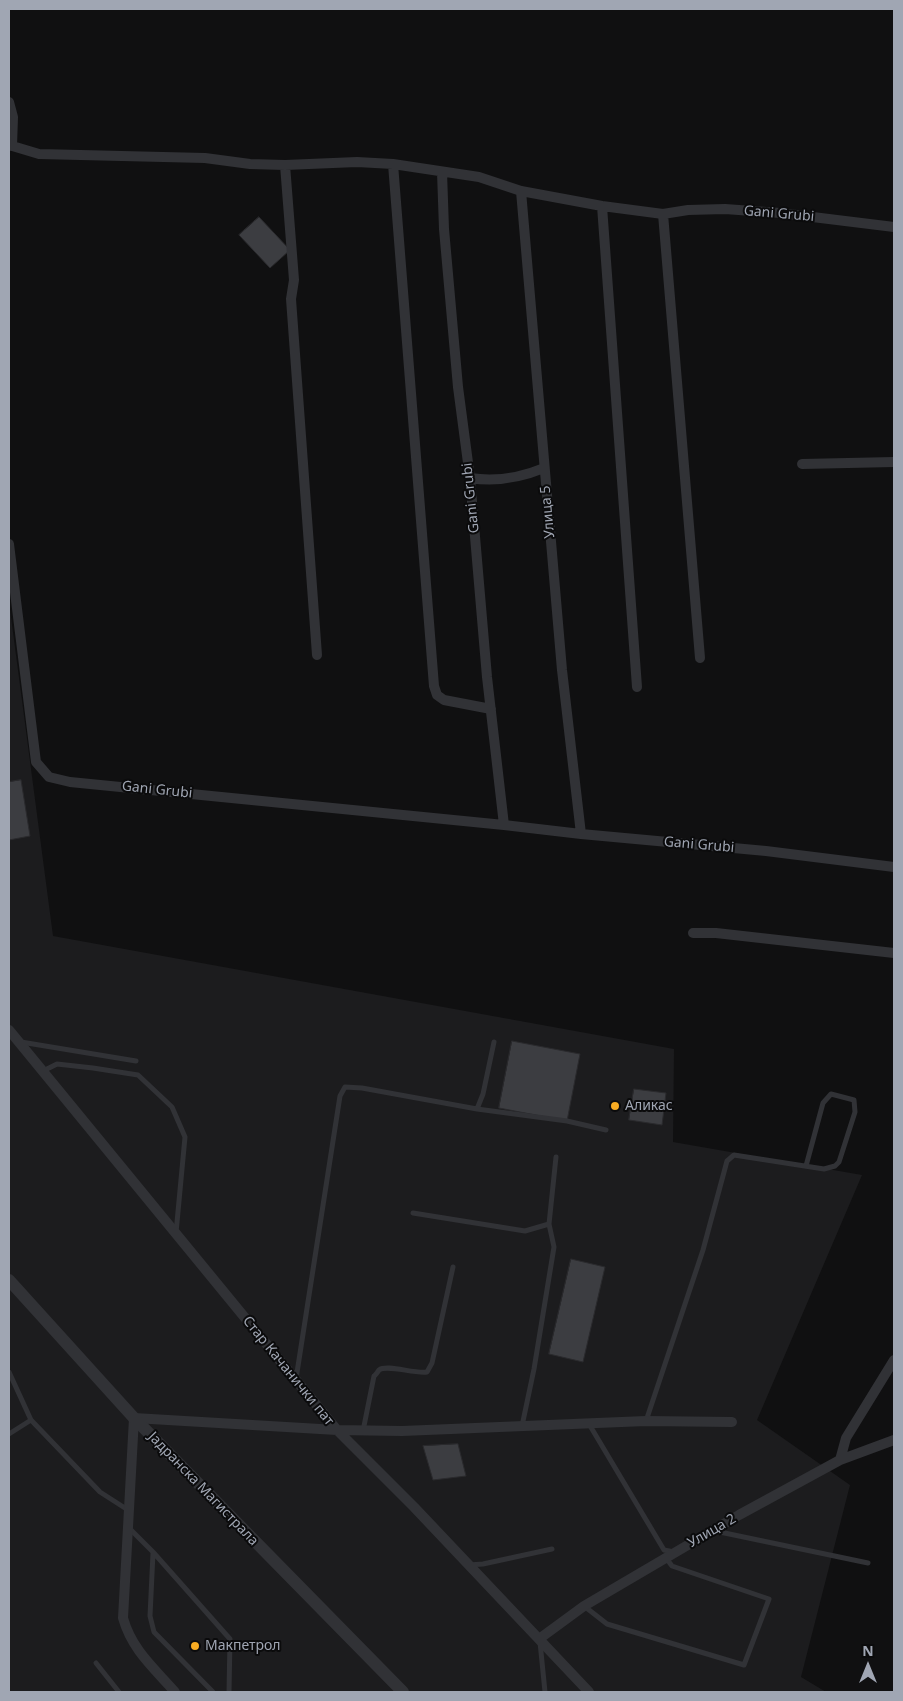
<!DOCTYPE html>
<html>
<head>
<meta charset="utf-8">
<style>
	body { margin:0 }
	#map { position:relative; width:903px; height:1701px; overflow:hidden; background:#101011; font-family:"Noto Sans",sans-serif }
	canvas { display:block }
	.frame { position:absolute; inset:0; border:10px solid #a0a6b3; pointer-events:none }
	.north { position:absolute; left:843px; top:1641px; width:50px; height:50px; -webkit-text-stroke:4px #0b0b0c; paint-order:stroke; rotate:0deg; font-size:14px; font-weight:700; line-height:20px; text-align:center; color:#a0a6b3 }
	.north::after { content:''; display:block; margin:auto; width:18px; height:22px; background:#a0a6b3; clip-path:polygon(50% 0,100% 100%,50% 72%,0 100%) }
</style>
</head>
<body>
<div id="map">
<canvas width="903" height="1701"></canvas>
<div class="frame"></div>
<div class="north">N</div>
</div>
<script>
const c = document.querySelector('canvas').getContext('2d');
c.lineJoin = 'round';
function paint(path, color) { c.fillStyle = color; c.fill(path, 'evenodd'); }
function strokePath(path, color, width, dash) { c.strokeStyle = color; c.lineWidth = width; c.lineCap = dash ? 'butt' : 'round'; c.setLineDash(dash || []); c.stroke(path); }
function drawText(font, color, halo, rows, align = 'center') {
  c.font = font + ' "Noto Sans",sans-serif'; c.lineWidth = 4; c.setLineDash([]); c.textBaseline = 'middle'; c.strokeStyle = halo; c.fillStyle = color; for (const [text, x, y, turn = 0] of rows) {
    c.save(); c.translate(x, y); c.rotate((+turn || 0) * Math.PI / 180); c.textAlign = isNaN(turn) ? turn : align; if (halo) c.strokeText(text, 0, 0); c.fillText(text, 0, 0); c.restore();
  }
}
const built = new Path2D(`
	M9,602L53,936L674,1049L673,1142L862,1175L757,1420L850,1485L801,1677L826,1692H9Z`);
const building = new Path2D(`
	M259,217L290,250L270,268L239,235Z
	M21,780L30,836L9,840V782Z
	M512,1041L580,1054L567,1121L499,1108Z
	M634,1089L666,1093L662,1125L629,1120Z
	M571,1259L605,1267L583,1362L549,1354Z
	M458,1444L466,1476L433,1480L423,1446Z`);
const service = new Path2D(`
	M21,1042L136,1061
	M43,1071L57,1064L93,1068L138,1075L172,1107L185,1137L176,1233
	M477,1109L567,1121L606,1130
	M413,1213L525,1231L549,1224
	M9,1372L31,1420
	M296,1379L340,1096L345,1087L362,1088L477,1109L483,1094L494,1042
	M646,1421L703,1250L727,1161L734,1155L824,1169L835,1166L839,1162L855,1112L854,1100L831,1094L823,1103L806,1166
	M589,1424L664,1550L674,1552
	M522,1426L534,1369L554,1247L549,1224L556,1157
	M363,1431L374,1376C375,1376 379,1370 379,1370C387,1364 414,1374 427,1372L432,1363L453,1267
	M9,1434L31,1420L100,1492L128,1510
	M129,1528L153,1552L230,1639L229,1692
	M715,1531L868,1563
	M153,1553L150,1616L154,1632L213,1692
	M469,1565L483,1564L552,1549
	M584,1606L607,1624L744,1665L769,1599L672,1566L666,1558
	M540,1642L545,1692
	M96,1663L119,1692`);
const minor = new Path2D(`
	M9,102L13,117L12,146
	M9,145L39,154L205,158L250,164L285,165L357,162L393,164L479,177L521,191L602,206L663,214L688,210L725,209L780,213L894,227
	M393,164L434,686L437,695L444,700L491,709
	M285,165L294,280L291,299L317,655
	M442,172L444,229L458,387L470,478L487,677L504,825
	M521,191L562,670L581,834
	M602,206L637,687
	M663,214L700,658
	M802,464L894,462
	M470,478C496,482 520,478 544,468
	M9,544L36,762L49,777L70,782L504,825L581,834L766,851L894,867
	M693,933H716L894,953
	M9,1030L337,1430L414,1507L589,1692
	M840,1460L846,1438L894,1360
	M539,1639L584,1606L739,1515L840,1460L894,1440
	M175,1692C154,1668 132,1650 123,1618L134,1418L337,1430L402,1431L646,1421L732,1422`);
const tertiary = new Path2D(`
	M9,1280L134,1418L403,1692`);
const markers = [
	[615,1106,5,"#f7ab22"],
	[195,1646,5,"#f7ab22"]
];
const streetNames = [
	["Gani Grubi",779,214,5],
	["Gani Grubi",471,498,-96],
	["Улица 5",548,512,-95],
	["Gani Grubi",157,790,6],
	["Gani Grubi",699,845,5],
	["Стар Качанички пат",288,1371,51],
	["Јадранска Магистрала",203,1489,46],
	["Улица 2",712,1531,-30]
];
const poiNames = [
	["Аликас",625,1106],
	["Макпетрол",205,1646]
];
paint(built, '#1c1c1e');
paint(building, '#3c3d41');
strokePath(building, '#2a2a2d', 1);
strokePath(service, '#313236', 5);
strokePath(minor, '#313236', 10);
strokePath(tertiary, '#313236', 12);
for (const [x, y, r, color] of markers) { const dot = new Path2D(); dot.arc(x, y, r, 0, 2 * Math.PI); c.fillStyle = color; c.fill(dot); strokePath(dot, '#0b0b0c', 2); }
drawText('14px', '#a0a6b3', '#0b0b0c', streetNames);
drawText('14px', '#a0a6b3', '#0b0b0c', poiNames, 'left');
</script>
</body>
</html>
